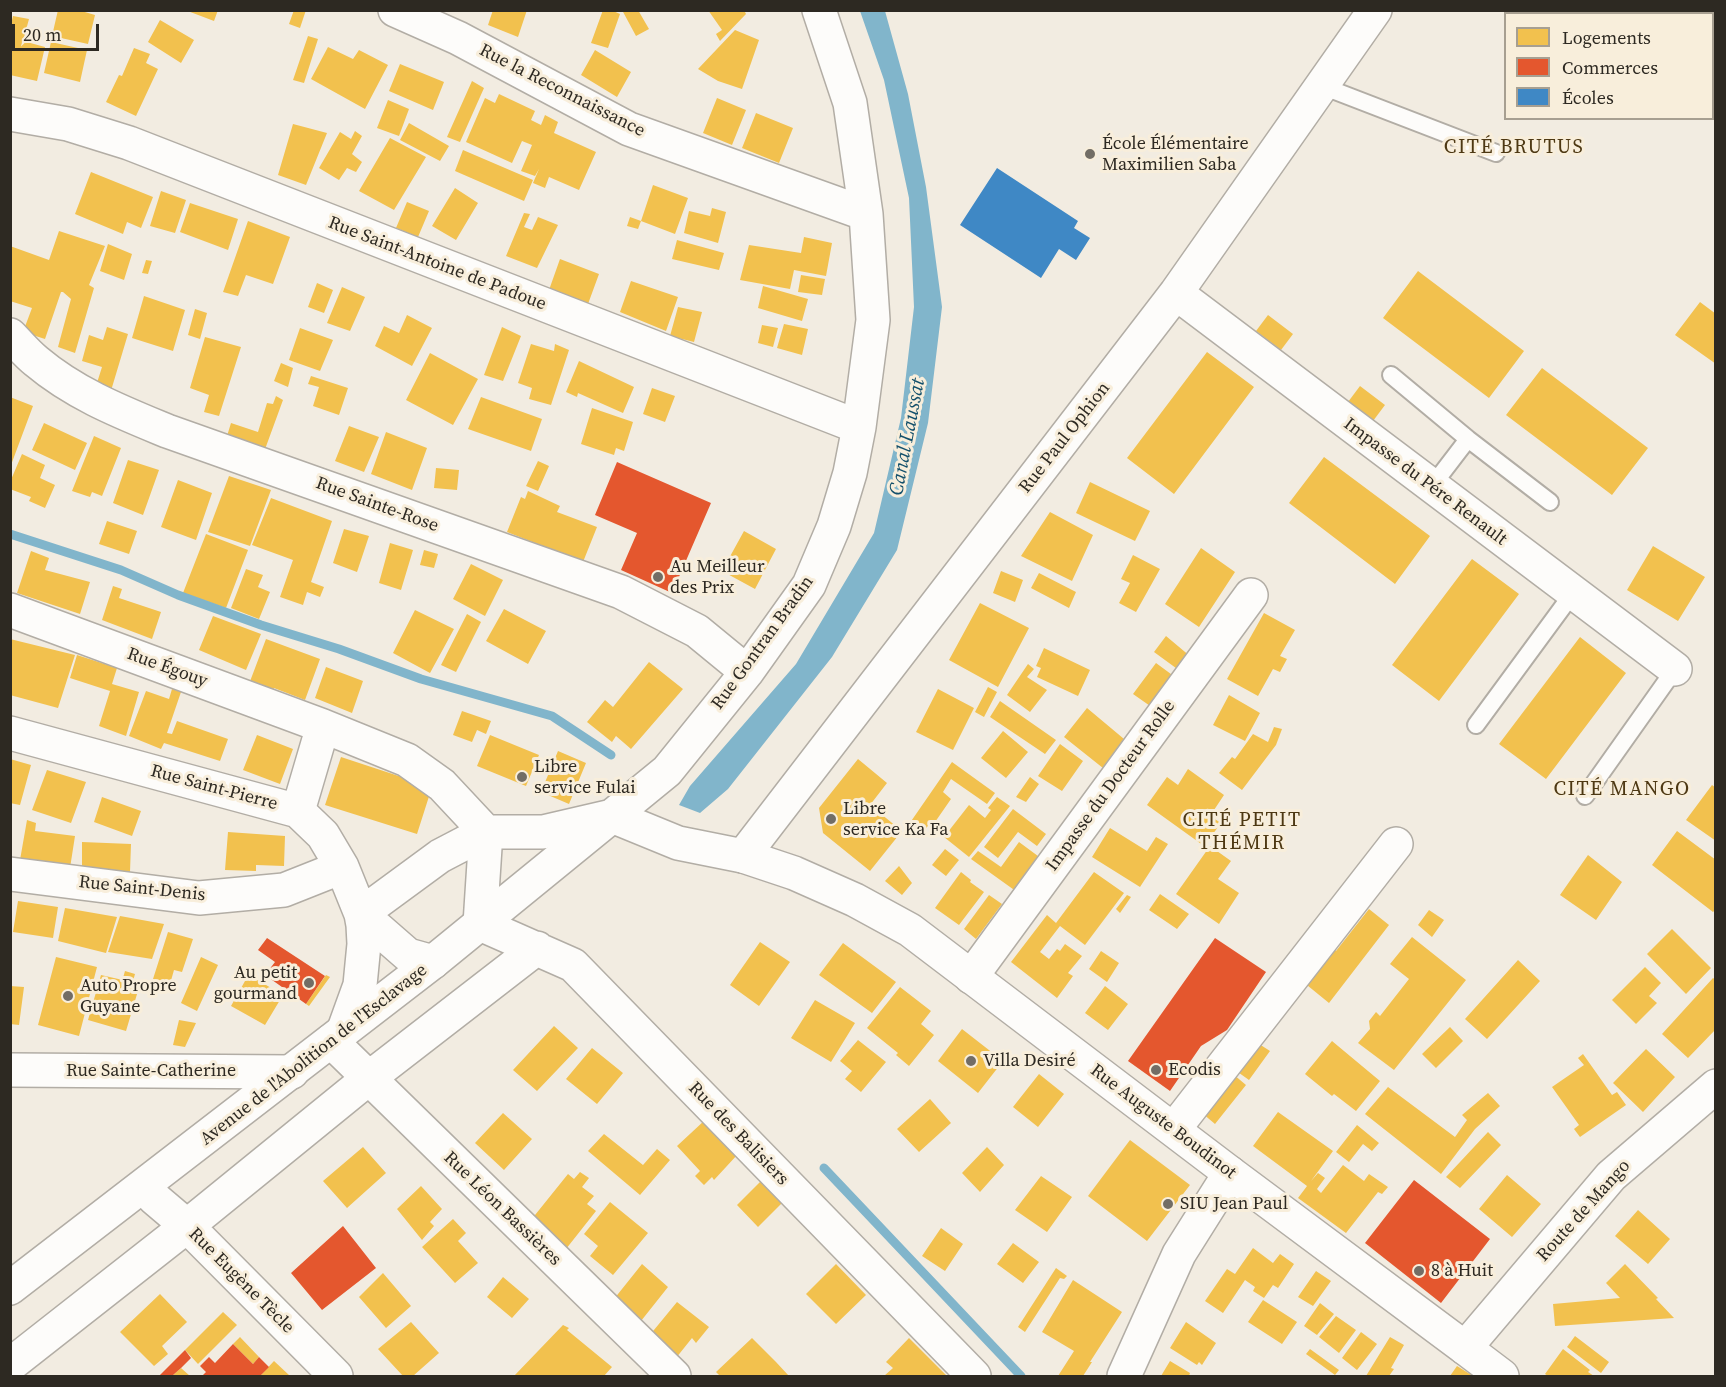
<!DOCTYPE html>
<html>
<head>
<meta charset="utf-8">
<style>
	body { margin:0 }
	#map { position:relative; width:1726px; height:1387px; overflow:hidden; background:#f2ece1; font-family:"Source Serif 4",serif }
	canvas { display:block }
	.frame { position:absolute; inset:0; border:12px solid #2d2922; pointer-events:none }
	.legend { position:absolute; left:1504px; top:12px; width:210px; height:108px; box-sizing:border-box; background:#f8eedb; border:2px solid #a79f91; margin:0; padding:8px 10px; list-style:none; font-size:18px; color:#2d2922 }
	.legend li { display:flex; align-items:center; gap:12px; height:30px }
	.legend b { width:30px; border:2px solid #a79f91 }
	.scale { position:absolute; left:12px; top:24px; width:87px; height:27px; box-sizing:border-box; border:3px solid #2d2922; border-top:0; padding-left:8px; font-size:18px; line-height:21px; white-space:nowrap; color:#2d2922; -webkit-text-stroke:4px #f8eedb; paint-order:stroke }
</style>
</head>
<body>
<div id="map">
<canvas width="1726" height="1387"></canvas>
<div class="frame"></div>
<ul class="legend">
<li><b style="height:16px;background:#f2c14e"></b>Logements</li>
<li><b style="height:16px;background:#e4572e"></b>Commerces</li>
<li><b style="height:16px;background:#3f88c5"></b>Écoles</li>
</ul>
<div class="scale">20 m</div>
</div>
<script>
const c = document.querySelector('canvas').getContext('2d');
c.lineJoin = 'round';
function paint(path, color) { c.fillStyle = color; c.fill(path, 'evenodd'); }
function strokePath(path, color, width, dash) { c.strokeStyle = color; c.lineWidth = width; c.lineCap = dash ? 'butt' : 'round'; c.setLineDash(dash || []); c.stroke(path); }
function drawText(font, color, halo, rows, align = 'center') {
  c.font = font + ' "Source Serif 4",serif'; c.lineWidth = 6; c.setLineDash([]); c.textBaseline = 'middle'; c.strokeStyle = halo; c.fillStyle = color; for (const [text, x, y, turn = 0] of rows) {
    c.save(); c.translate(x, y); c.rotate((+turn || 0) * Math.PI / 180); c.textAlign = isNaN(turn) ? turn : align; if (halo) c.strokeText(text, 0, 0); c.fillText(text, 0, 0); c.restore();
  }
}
const water = new Path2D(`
	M860,11H885L908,94L926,187L942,307L928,423L897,550L832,657L728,789L700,813L679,805L690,786L796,664L874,533L901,418L914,307L909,198L884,80Z`);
const homes = new Path2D(`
	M58,10H78L95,15L88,44L52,36Z
	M185,10H218L214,21Z
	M294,10H306L300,28L289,24Z
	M493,10H527L518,37L488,25Z
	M603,10H611L620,14L608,48L591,43Z
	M622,10H638L649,29L636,36Z
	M708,10H744L746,14L720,41L716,34L722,30Z
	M13,16L29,19L23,41L45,47L37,81L10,75V28Z
	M160,20L194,40L181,63L148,42Z
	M735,30L759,40L742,89L718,81L698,69Z
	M308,36L318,39L304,83L293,80Z
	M51,42L87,50L80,82L44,73Z
	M328,47L353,59L359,50L388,65L365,109L311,79Z
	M134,48L150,54L146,63L158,69L136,116L106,102L119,75L122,76Z
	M595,50L631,72L617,97L581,75Z
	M400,64L444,82L433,110L389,91Z
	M472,81L484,88L460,142L447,137Z
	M499,94L535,111L531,120L541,125L545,115L558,122L554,133L596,152L579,190L549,177L545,188L533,183L539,169L535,176L521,171L532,145L522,141L512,163L466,142L485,98L495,103Z
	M717,98L746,110L732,145L703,133Z
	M388,100L409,109L399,136L377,128Z
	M756,113L793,128L779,163L742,148Z
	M409,123L449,146L440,161L400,140Z
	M293,124L327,133L306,185L278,175Z
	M355,131L362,136L352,154L362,162L356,172L347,168L339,180L319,168L340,132L351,139Z
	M390,138L426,157L394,210L359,191Z
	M463,150L533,180L524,201L455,171Z
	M91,172L153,197L141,228L127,222L123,234L75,214Z
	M653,185L688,198L675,234L641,221Z
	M455,188L478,203L456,240L432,226Z
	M161,191L186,200L175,233L150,226Z
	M407,202L429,211L418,237L396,228Z
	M190,203L238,219L228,250L180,232Z
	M712,208L726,212L718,243L684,233L689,211L710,216Z
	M524,213L530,214L524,227L532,230L538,217L558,225L537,268L506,256Z
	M630,217L641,221L638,229L627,226Z
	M248,221L290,237L273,284L246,275L238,296L223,292Z
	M59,231L105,246L89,285L94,288L75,353L58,347L71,299L63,292H61L45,339L23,332L32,308L10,301L12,288L10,287V246L49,260Z
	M804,237L832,243L826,276L794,270L790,289L740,280L749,245L801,253Z
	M677,240L724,253L719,270L672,259Z
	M108,244L132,254L124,280L100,271Z
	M560,259L599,274L588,304L549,290Z
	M146,260L152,261L148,274L142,273Z
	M1418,271L1524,351L1489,398L1383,318Z
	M801,275L825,279L822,295L798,292Z
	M631,281L678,297L666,331L620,312Z
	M317,283L333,290L324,313L308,307Z
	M763,286L808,299L802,321L758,308Z
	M342,287L365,297L350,331L327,323Z
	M144,296L185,310L173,351L132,338Z
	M1700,302L1716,314V364L1675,335Z
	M678,307L702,312L694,342L670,336Z
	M195,309L207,313L200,339L188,335Z
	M407,315L432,328L412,366L375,346L384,326L399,333Z
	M1268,315L1293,334L1281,350L1256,331Z
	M784,324L808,329L802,355L777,348Z
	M762,325L778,328L773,347L758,343Z
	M107,327L128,334L110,394L96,386L102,367L82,361L89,335L103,340Z
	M502,327L521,336L503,381L484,375Z
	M300,328L333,340L320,371L289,360Z
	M205,337L241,347L219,416L204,412L209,395L190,388Z
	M531,344L554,351L555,344L569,350L551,405L529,399L532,388L518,383Z
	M1207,352L1254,387L1174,494L1127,458Z
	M430,353L478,379L453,425L406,400Z
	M579,361L634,387L623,413L578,393L577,397L566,392Z
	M281,363L293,368L288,387L274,381Z
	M1542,368L1648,448L1612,495L1506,415Z
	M311,376L348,388L339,415L313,406L319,387L308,384Z
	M1360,386L1385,405L1373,421L1348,402Z
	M652,388L675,396L665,422L643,414Z
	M276,396L283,400L264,452L227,436L231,423L258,432L267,403L273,404Z
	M10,397L33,406L11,465H10Z
	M481,397L542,419L531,451L468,429Z
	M592,408L633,422L624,451L616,448L614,455L581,444Z
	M44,423L87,443L75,470L32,450Z
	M349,426L379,437L364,472L335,461Z
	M386,432L427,448L412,490L371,474Z
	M94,436L121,448L102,496L92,492L90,497L72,491Z
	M22,454L45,465L40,478L55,485L45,508L29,501L31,497L10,489V482Z
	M1324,457L1430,536L1395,584L1289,503Z
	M128,460L159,470L143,515L113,503Z
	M538,461L549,466L538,491L526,486Z
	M436,468L459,470L457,490L434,488Z
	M229,476L271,490L250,546L208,532Z
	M178,480L212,493L196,540L161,527Z
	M1090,482L1150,511L1135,541L1076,513Z
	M528,491L560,506L557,512L597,527L583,562L507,532L521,497L525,499Z
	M271,498L332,521L311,582L324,587L320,597L307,592L303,605L280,597L293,560L252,545Z
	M1050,512L1093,535L1072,581L1021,556Z
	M107,521L137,531L129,554L99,544Z
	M344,529L369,536L357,572L333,563Z
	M744,531L776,549L755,589L722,571Z
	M206,534L248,550L226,608L183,593Z
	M390,543L413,550L401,590L379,583Z
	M1653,546L1705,577L1678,621L1627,590Z
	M1201,548L1235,572L1199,627L1165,604Z
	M424,550L438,554L434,568L420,565Z
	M31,551L49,558L45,570L90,582L80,614L17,593Z
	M1133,555L1160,569L1136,612L1119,603L1130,583L1121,579Z
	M1472,559L1519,594L1439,701L1392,665Z
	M471,564L503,580L485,616L453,599Z
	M246,569L263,575L258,587L270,592L259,619L231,608Z
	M1001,571L1023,580L1015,602L993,593Z
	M1039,573L1076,592L1069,608L1031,588Z
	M113,586L122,589L119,598L161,612L152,639L102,620Z
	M980,603L1029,628L998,687L949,660Z
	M504,609L546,631L528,664L486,641Z
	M415,610L454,629L430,673L393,653Z
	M1264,613L1295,630L1280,656L1287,659L1280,672L1273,669L1258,696L1227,679Z
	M467,614L481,622L456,672L441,665Z
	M213,616L261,634L246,670L199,650Z
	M1166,636L1191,657L1180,671L1154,652Z
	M1580,637L1626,673L1546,779L1499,744Z
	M10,639L75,655L58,708L10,695Z
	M266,639L320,659L305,700L274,688L272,692L249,684Z
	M1044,648L1090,670L1078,696L1037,677L1041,668L1036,666Z
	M77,655L117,668L112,684L139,692L126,736L99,726L110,691L70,678Z
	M649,662L683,689L631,749L616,736L612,742L587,722L605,700L613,707Z
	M1156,663L1175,677L1153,708L1133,694Z
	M1028,664L1034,669L1027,677L1047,690L1030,712L1007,695Z
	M326,667L363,681L352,713L315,698Z
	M988,687L997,692L984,717L975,712Z
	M172,689L181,692L167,733L172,734L177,721L228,739L220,761L164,743L161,749L129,736L146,691L169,699Z
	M938,689L974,708L953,750L916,732Z
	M1229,695L1260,713L1245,741L1213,725Z
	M1000,701L1056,740L1045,754L990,717Z
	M1087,708L1130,744L1113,776L1064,737Z
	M462,711L491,721L486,734L477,730L472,742L453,735Z
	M1274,727L1282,729L1276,745L1242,790L1219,773L1232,757L1235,759L1253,734L1268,742Z
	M1003,731L1028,752L1006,778L981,758Z
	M257,735L293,749L280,784L243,770Z
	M490,735L539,755L526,786L477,766Z
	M1060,744L1083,761L1062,791L1038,776Z
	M558,751L586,763L569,804L541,792Z
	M341,757L432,787L417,834L325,805Z
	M10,759L31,765L20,805L10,803Z
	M858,759L887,783L870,805L902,831L870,871L823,833L819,808Z
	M952,762L995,793L987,804L951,779L943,792L951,799L933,825L930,823L919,838L905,830Z
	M1188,769L1224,795L1210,816L1221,823L1204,846L1147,805L1167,777L1178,785Z
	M47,770L86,782L71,823L32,810Z
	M1030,777L1039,784L1026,802L1016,797Z
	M1712,785L1716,788V841L1686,820Z
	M102,797L141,811L132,836L94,822Z
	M997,797L1010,806L969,857L944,837L969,805L985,818L991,810L988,808Z
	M1013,809L1046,834L1037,846L1018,832L998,858L984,847Z
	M27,820L36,823L35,831L75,836L70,868L20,860Z
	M1110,828L1147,851L1156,837L1168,844L1140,887L1092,857Z
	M1677,831L1716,860V909L1713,912L1652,865Z
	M228,832L285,836L284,866L256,865V871L225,870Z
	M82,842L131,844L130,872L82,869Z
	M1019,842L1042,859L1017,892L971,859L978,851L1001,867Z
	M1210,846L1231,861L1218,879L1239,893L1219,924L1176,894Z
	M945,849L959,860L946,876L932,865Z
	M1588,855L1622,882L1596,920L1560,895Z
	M899,866L912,883L902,895L885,881Z
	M961,872L971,880L970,882L984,892L959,925L935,908Z
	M1094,872L1124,893L1085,945L1060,926L1040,952L1049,959L1057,949L1060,951L1065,944L1082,956L1068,973L1073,976L1057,998L1011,962L1047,915L1056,923Z
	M1160,894L1189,914L1177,929L1149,910Z
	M989,895L1002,904L976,939L964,929Z
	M1127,895L1131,897L1120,913L1116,909Z
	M18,901L58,907L53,938L13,932Z
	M65,908L117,917L106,953L58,941Z
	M1369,909L1389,925L1329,1003L1302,981L1329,945L1336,951Z
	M1429,910L1444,920L1432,937L1418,925Z
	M120,916L164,924L152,959L108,952Z
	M1672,929L1711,968L1686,994L1647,954Z
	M168,932L193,939L182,972L174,970L170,984L153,979Z
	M1412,937L1466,980L1394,1070L1358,1043L1370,1029L1369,1021L1376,1012L1380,1016L1409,979L1390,964Z
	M760,942L790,962L759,1006L730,985Z
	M843,943L896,982L872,1013L819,975Z
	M1101,951L1119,963L1107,982L1089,969Z
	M56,957L97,967L79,1036L38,1025Z
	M201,957L218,965L197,1011L181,1003Z
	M1518,960L1540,981L1487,1039L1465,1019Z
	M1645,967L1661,983L1649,996L1657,1003L1636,1024L1612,1000Z
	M239,969L283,995L265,1025L231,1006L245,981L236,975Z
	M125,971L135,974L133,981L123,978Z
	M101,975L140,984L126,1031L88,1020Z
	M326,975L330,977L309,1006L306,1004Z
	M1713,978L1716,980V1029L1688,1058L1662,1034Z
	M10,986L24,987L19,1025L10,1024Z
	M1105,986L1128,1004L1108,1030L1085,1013Z
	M900,987L931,1011L921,1024L934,1035L909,1066L896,1055L898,1053L867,1028Z
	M815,1000L855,1023L831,1062L791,1038Z
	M179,1020L196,1023L185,1047L173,1045Z
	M554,1026L578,1048L537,1091L513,1070Z
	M1450,1027L1463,1041L1436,1068L1422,1054Z
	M962,1029L1003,1061L978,1093L938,1061Z
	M858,1040L886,1062L861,1092L845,1079L852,1071L840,1061Z
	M1332,1041L1380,1081L1356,1111L1334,1094L1332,1096L1305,1074Z
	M1256,1042L1270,1051L1249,1080L1235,1070Z
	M592,1048L623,1073L597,1104L566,1079Z
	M1646,1049L1675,1077L1643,1112L1613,1083Z
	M1583,1054L1612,1095L1617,1092L1626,1105L1580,1137L1574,1129L1579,1125L1552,1087L1584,1065L1578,1058Z
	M1039,1074L1064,1094L1038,1127L1013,1107Z
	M1233,1074L1246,1085L1215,1124L1202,1113Z
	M1388,1087L1455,1137L1467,1120L1462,1115L1488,1093L1500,1106L1475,1129L1441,1174L1365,1114Z
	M930,1099L951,1123L919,1152L897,1129Z
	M1278,1112L1333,1151L1311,1181L1318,1173L1325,1178L1317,1189L1321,1193L1343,1165L1364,1181L1369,1174L1388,1187L1382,1194L1378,1192L1346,1233L1298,1198L1307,1186L1253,1146Z
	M503,1113L532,1139L504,1170L475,1143Z
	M705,1120L738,1154L714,1180L712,1177L704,1185L695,1176L700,1171L677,1146Z
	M1357,1125L1379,1143L1372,1151L1363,1144L1349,1162L1336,1152Z
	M1488,1132L1501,1145L1460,1188L1446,1177Z
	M604,1134L643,1165L657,1149L670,1160L640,1195L588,1151Z
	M1130,1140L1190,1185L1147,1241L1088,1196Z
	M363,1147L386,1173L347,1208L323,1181Z
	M987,1147L1004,1165L980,1192L962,1173Z
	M580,1172L589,1178L582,1187L594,1196L587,1204L596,1211L566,1249L531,1220L568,1174L574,1179Z
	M1507,1175L1541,1204L1512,1237L1479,1209Z
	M1041,1176L1072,1197L1047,1232L1015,1210Z
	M761,1181L782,1203L758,1227L737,1205Z
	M421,1186L442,1209L430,1222L434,1226L422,1240L397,1209Z
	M610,1202L648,1233L613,1275L590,1256L598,1246L584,1234Z
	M1638,1210L1670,1239L1648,1264L1615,1236Z
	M453,1219L466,1233L458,1241L478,1263L455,1283L422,1247Z
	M941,1228L963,1244L945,1271L922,1256Z
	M1013,1243L1039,1262L1023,1283L997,1264Z
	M1253,1248L1273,1263L1280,1254L1294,1264L1278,1288L1273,1285L1264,1298L1253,1291L1255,1287L1245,1280L1223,1313L1205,1301L1227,1269L1235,1274Z
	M642,1264L668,1287L641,1321L614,1299Z
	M836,1264L866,1295L836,1324L806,1294Z
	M1625,1264L1658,1298L1656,1299L1674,1318L1555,1326L1553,1304L1620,1298L1606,1283Z
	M1056,1268L1067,1276L1064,1279L1060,1278L1025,1332L1018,1327Z
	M1316,1271L1331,1281L1313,1306L1298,1297Z
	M383,1273L411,1306L386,1328L359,1297Z
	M503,1277L529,1299L512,1318L487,1297Z
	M1073,1280L1122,1312L1090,1362H1092L1083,1376H1058L1074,1351L1042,1332Z
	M160,1294L187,1322L162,1346L168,1354L154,1366L120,1332Z
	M1263,1300L1297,1322L1282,1344L1248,1322Z
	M677,1302L709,1327L696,1343L692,1338L676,1358L649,1336Z
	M1320,1303L1334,1314L1317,1335L1304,1326Z
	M223,1312L237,1325L198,1364L185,1350Z
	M1336,1316L1356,1330L1339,1353L1319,1337Z
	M411,1322L439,1353L413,1376H403L378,1349Z
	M1186,1322L1216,1343L1202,1365L1199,1362L1197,1365L1170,1348Z
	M563,1325L569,1328L567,1330L612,1367L604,1376H514Z
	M1361,1332L1377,1344L1357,1370L1342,1358Z
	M1575,1336L1609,1362L1601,1373L1567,1347Z
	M240,1337L259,1357L253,1364L233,1344Z
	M1390,1337L1404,1345L1391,1368L1394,1369L1389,1376H1366Z
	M752,1338L776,1362L789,1376H720L716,1372Z
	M909,1338L947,1376H884L893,1368L886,1362Z
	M1310,1349L1339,1370L1335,1375L1306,1354Z
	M1563,1349L1590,1370L1588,1372L1594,1376H1548L1545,1374Z
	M274,1361L289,1375L287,1376H260Z
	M1170,1361L1190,1373L1189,1376H1161Z
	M1457,1366L1473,1376H1450Z
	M181,1368L190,1376H172Z`);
const shops = new Path2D(`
	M617,462L711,503L672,593L621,570L637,533L595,515Z
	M267,938L325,976L306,1004L265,975L275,962L258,950Z
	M1215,938L1266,972L1227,1030L1201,1046L1170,1091L1128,1061Z
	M1414,1180L1490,1239L1441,1303L1365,1243Z
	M343,1226L376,1268L322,1310L291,1273Z
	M233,1344L253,1364L259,1357L269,1367L260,1376H202L206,1372L200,1366L209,1357L215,1363Z
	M185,1350L191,1358L181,1368L172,1376H159Z`);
const schools = new Path2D(`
	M997,168L1078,221L1074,228L1090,238L1076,260L1059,249L1041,278L960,225Z`);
const stream = new Path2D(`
	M10,534L121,570L178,595L261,625L339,649L421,679L552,716L611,755
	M824,1168L1021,1376`);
const service = new Path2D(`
	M1322,86L1496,153
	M1391,375L1468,439L1550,502
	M1432,486L1468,439
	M1476,725L1573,593
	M1585,796L1675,669`);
const minor = new Path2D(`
	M395,10L458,38L629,129L866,214
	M10,114L68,124L129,143L859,427
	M1176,293L1675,669
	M10,335C19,344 27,354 36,361C75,394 121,412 167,431L621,592L697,631L747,672
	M10,610L323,726L407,760L442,785L486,832H543L612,816L667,771L747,672L809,585L834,526L850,473L859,427L873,320L866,214L850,103L819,10
	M10,733L298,811L323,835L342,867L361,914L363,925L364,944L360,985L343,1032
	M298,811L323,726
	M486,832L480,924L573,965L974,1376
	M743,856L1176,293L1375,10
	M10,874L199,898L284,890L342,867
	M361,914L440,856L486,832
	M361,914L408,955L433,962
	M971,977L1251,595
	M331,1041L674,1376
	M10,1070L292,1072
	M1174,1129L1396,844
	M147,1184L154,1198L187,1226L336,1376
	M1465,1348L1502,1376
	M10,1365L187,1226L369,1078L537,948
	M1124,1376L1179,1254L1230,1173`);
const tertiary = new Path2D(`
	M10,1288L433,962L612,816L678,843L743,856L794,873L855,900L910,930L1230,1173L1465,1348L1611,1176L1716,1086`);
const markers = [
	[1090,154,6,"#726d65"],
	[658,577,6,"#726d65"],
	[522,777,6,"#726d65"],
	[831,819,6,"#726d65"],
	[309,983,6,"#726d65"],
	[68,996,6,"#726d65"],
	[971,1061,6,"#726d65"],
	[1156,1070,6,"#726d65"],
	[1168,1204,6,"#726d65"],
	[1419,1271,6,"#726d65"]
];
const streetNames = [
	["Rue la Reconnaissance",562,91,27],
	["Rue Saint-Antoine de Padoue",437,264,21],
	["Rue Paul Ophion",1065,438,-52],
	["Impasse du Pére Renault",1425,482,37],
	["Rue Sainte-Rose",377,505,20],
	["Rue Gontran Bradin",763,643,-54],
	["Rue Égouy",167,668,20],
	["Impasse du Docteur Rolle",1111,786,-54],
	["Rue Saint-Pierre",214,788,15],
	["Rue Saint-Denis",142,889,6],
	["Avenue de l'Abolition de l'Esclavage",314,1055,-38],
	["Rue Sainte-Catherine",151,1071],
	["Rue Auguste Boudinot",1163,1122,37],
	["Rue des Balisiers",738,1134,46],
	["Rue Léon Bassières",502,1209,44],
	["Route de Mango",1584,1211,-48],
	["Rue Eugène Tècle",241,1281,45]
];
const poiNames = [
	["École Élémentaire",1102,144],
	["Maximilien Saba",1102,165],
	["Au Meilleur",670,567],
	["des Prix",670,588],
	["Libre",534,767],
	["service Fulai",534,788],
	["Libre",843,809],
	["service Ka Fa",843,830],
	["Au petit",297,973,"right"],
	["gourmand",297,994,"right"],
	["Auto Propre",80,986],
	["Guyane",80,1007],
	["Villa Desiré",983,1061],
	["Ecodis",1168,1070],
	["SIU Jean Paul",1180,1204],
	["8 à Huit",1431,1271]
];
const neighbourhoodNames = [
	["CITÉ BRUTUS",1514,148],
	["CITÉ MANGO",1622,790],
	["CITÉ PETIT",1242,821],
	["THÉMIR",1242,844]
];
const waterNames = [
	["Canal Laussat",908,437,-79]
];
paint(water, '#81b5cb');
paint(homes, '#f2c14e');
paint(shops, '#e4572e');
paint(schools, '#3f88c5');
strokePath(stream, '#81b5cb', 9);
strokePath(service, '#b2ada5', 20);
strokePath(minor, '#b2ada5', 36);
strokePath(tertiary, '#b2ada5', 36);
strokePath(service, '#fdfcfa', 16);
strokePath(minor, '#fdfcfa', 33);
strokePath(tertiary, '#fdfcfa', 33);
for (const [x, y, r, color] of markers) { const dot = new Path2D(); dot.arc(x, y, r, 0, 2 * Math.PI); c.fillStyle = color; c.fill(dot); strokePath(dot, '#f8eedb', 2); }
drawText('18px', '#2d2922', '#f8eedb', streetNames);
drawText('18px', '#2d2922', '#f8eedb', poiNames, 'left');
c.letterSpacing = '1.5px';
drawText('20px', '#4d3813', '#f8eedb', neighbourhoodNames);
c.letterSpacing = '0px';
drawText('italic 20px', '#14506b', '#f8eedb', waterNames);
</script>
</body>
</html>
